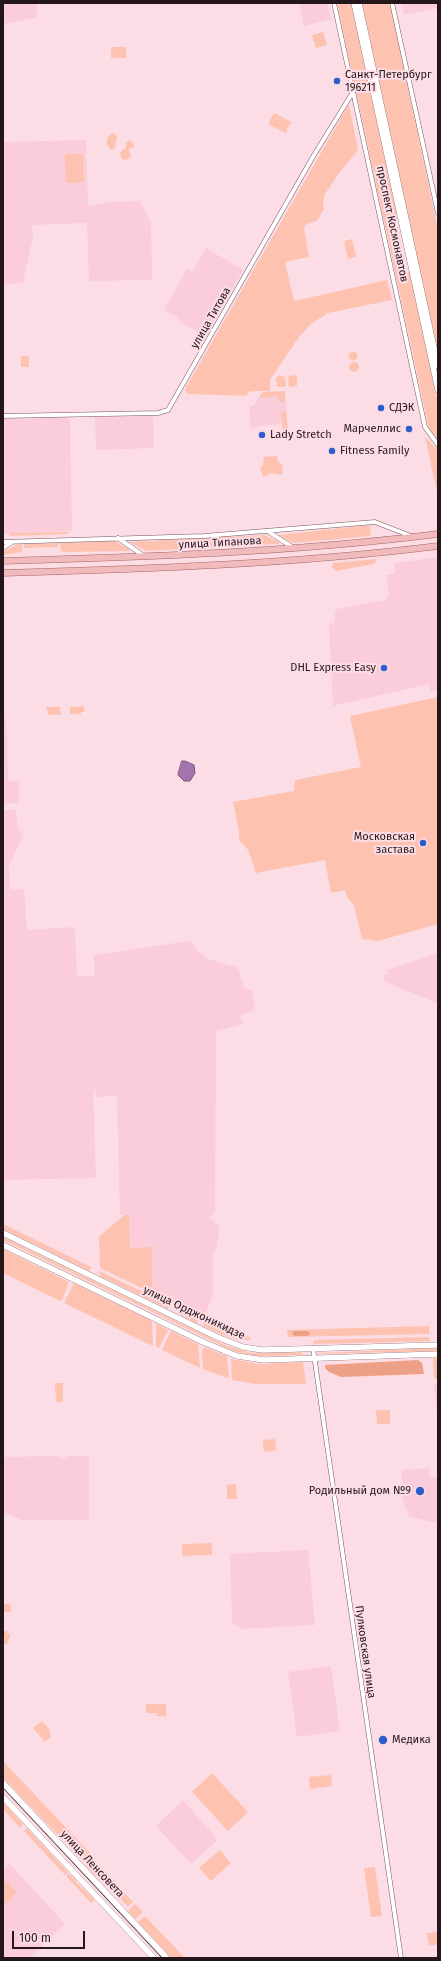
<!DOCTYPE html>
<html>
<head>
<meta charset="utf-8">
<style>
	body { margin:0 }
	#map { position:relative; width:441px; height:1961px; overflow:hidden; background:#fddde5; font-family:"Fira Sans",sans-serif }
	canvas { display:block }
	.frame { position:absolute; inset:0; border:4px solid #24161a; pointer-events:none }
	.scale { position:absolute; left:12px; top:1931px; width:73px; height:18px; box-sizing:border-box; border:2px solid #24161a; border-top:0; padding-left:5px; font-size:12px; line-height:14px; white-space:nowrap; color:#24161a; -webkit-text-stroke:3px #fddde5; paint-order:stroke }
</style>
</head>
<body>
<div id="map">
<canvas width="441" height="1961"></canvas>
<div class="frame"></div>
<div class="scale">100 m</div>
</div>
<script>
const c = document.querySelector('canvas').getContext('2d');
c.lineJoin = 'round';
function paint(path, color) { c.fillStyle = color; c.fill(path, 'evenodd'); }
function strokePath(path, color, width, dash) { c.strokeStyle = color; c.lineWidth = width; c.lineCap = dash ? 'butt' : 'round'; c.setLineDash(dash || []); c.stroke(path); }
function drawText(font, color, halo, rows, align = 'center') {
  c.font = font + ' "Fira Sans",sans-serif'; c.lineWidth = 4; c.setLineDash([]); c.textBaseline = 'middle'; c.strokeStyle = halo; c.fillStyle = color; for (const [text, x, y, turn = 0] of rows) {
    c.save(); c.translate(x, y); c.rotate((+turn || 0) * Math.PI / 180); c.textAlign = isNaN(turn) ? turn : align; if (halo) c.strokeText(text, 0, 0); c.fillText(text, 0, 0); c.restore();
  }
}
const built = new Path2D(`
	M3,3H37V14L35,18L3,24Z
	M299,3H327L331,19L304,26Z
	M402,3H438V8L404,15Z
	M86,140L88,206L110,202L140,201L151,223L152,280L89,281L87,223L32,225L33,236L23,283L3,284V142Z
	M206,248L243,270L205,336L180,322L178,318L164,310L187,269L193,271Z
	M285,391L288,430L283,431L282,424L258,426L251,430L249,407L253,406L263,392Z
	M153,416L154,448L96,450L95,417Z
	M65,417L70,420L72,531L3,534V419Z
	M438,557V690L431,692L428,684L333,706L329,624L334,623L335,611L337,609L385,600L389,595L386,575L395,574L394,565L396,563Z
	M3,702L7,732L8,776L9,781H19V803L3,804Z
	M16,809L18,829L23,836L9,865L10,890L24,889L27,930L75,927L77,976H94V955L189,941L196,946L195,949L208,959L238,968L244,988L252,991L255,1010L240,1016L244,1024L216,1031L215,1212L209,1218L220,1227L216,1249L213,1251V1291L205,1318L169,1301L168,1296L152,1287L130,1248L129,1215H120L117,1096L97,1097L93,1085L96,1178L3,1180V811Z
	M438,953V1003L385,982L383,975L388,973L387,970Z
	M434,1384H438V1428Z
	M58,1456L63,1459L68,1456H89V1520H21L4,1512L3,1457Z
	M429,1468L430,1477H437L438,1472V1523L409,1517L402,1498V1470Z
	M308,1550L315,1625L242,1629L232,1623L230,1554Z
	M331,1666L340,1731L297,1737L288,1672Z
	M183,1800L218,1840L191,1864L156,1826Z
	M9,1863L65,1924L29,1958H3V1869Z`);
const green = new Path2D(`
	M337,3H351L397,215L395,216L407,273L410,272L438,403V441L429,429Z
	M362,3H390L394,23L438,230V354Z
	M323,32L327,45L316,48L312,35Z
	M111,47H126V58H111Z
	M349,104L358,150L340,172L325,194L323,202L324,209L317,221L306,224L304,228L309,257L285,262L294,301L387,280L392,300L328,313L312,323L299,337L270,380V391H250L246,396L188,394L185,391L186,387Z
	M274,113L292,122L286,129L287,131L286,133L268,124Z
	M113,133L117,136L115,148L111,150C106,146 106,140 109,135Z
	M130,140L134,144L133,147L129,149L131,156L128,159L124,160L121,158L120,152L126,148V142Z
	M65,154H83L84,182L66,183Z
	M352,239L356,257L348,259L344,241Z
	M348.5 356a4.5 4.5 0 1 1 9 0a4.5 4.5 0 1 1-9 0Z
	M21,356H29V367H21Z
	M349 367a5 5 0 1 1 10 0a5 5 0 1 1-10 0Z
	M279,375L285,377L286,387H277L276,379Z
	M297,375V386L289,387L288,376Z
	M285,391V402H280L276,396L259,398L263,392Z
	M281,411H286L288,430L283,431Z
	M425,437L438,450V497Z
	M277,456L278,461L283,466L282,475L271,473L263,477L260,468L263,465L264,457Z
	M370,525L371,536L293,543L278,535Z
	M70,532L68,534L10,536V533Z
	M264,535L279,542V544L146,551L129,542Z
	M114,541L129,549L130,551L61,552L60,543Z
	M58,543V547L24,548V544Z
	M22,544V552L3,555V552L16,545Z
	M377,559L374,564L336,571L332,567L333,563Z
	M438,697V924L378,941L362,939L354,905L348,899L345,890L331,893L325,860L256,873L248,850L239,840V831L233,802L294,791L295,780L361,767L350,716Z
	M84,706V712H81V714H70V707Z
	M46,707H60L61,715H49Z
	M124,1215H129L130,1248L152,1247V1287L168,1296L169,1301L100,1268L99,1237Z
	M3,1224L91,1267V1269L89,1271L3,1229Z
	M3,1237L225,1345L250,1353L302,1352V1355L257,1356L233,1351L3,1240Z
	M3,1249L69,1282L62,1300L60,1301L3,1273Z
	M99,1271L170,1305L168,1309L100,1276Z
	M74,1283L152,1321L153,1346L64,1303Z
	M181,1311L199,1320L196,1323L179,1314Z
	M203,1321L233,1335L250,1337V1340C232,1341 219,1333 203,1326Z
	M156,1323L168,1330L159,1348L156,1347Z
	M429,1326V1334L288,1337L287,1330Z
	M171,1331L198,1344L200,1368L162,1350Z
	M429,1337L430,1341L313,1344L314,1340Z
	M204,1347L227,1356L229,1377L227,1378L203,1369L202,1350Z
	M438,1348V1351L319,1354L317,1353Z
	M433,1358H438V1380L434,1378Z
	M231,1359L259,1364L303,1362L306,1384H256L232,1380Z
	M55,1383H63V1402H56Z
	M376,1410H390V1424H377Z
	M275,1439L276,1451L264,1452L263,1440Z
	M236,1484L237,1499H227V1485Z
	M212,1543V1555L182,1556V1544Z
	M3,1603L11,1605V1612H4L3,1618Z
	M3,1631H7V1634H11L7,1644H3Z
	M146,1704H166V1716H157V1713H146Z
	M42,1721L49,1729L51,1737L45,1742L33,1728Z
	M3,1761L90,1853L82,1860L3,1778Z
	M212,1773L248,1812L228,1831L192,1792Z
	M331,1775L332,1786L310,1789L309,1777Z
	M3,1802L23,1824L20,1828L3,1809Z
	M27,1828L68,1872L65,1875L24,1831Z
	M220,1850L231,1863L211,1881L199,1868Z
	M93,1858L103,1869L95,1876L85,1865Z
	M375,1867L382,1916L371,1917L364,1868Z
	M104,1870L115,1881L109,1887L99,1876Z
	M69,1873V1875L72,1876V1878H74L77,1883L95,1900L91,1903L66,1876Z
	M3,1878L17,1893L3,1906Z
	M117,1885L133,1902L128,1907L112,1890Z
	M135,1904L143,1912L135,1919L128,1911Z
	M145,1916L185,1958H171L138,1922Z
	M438,1932V1944L429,1946L427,1933Z`);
const forest = new Path2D(`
	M293,1331H307L310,1333L308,1336H295L292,1334Z
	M418,1360L422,1363L424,1374L341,1377L329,1372L325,1368V1365Z`);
const water = new Path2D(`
	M182,761H185L194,765L195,773L190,781H184L178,775Z`);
const street = new Path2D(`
	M334,3L425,427L438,445
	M392,3L438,213
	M3,416L158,413L168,410L314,155L353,92
	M269,532L292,547
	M118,538L144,556
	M3,542L204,536L375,522L411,536
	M3,548L12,542
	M313,1348L401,1958`);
const secondary = new Path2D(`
	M354,3L438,390
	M359,3L438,366
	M3,1233L217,1337L243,1347L262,1350L438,1345
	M3,1245L203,1342L237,1356L264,1360L438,1354
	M3,1783L167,1958
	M3,1797L154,1958`);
const primary = new Path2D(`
	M3,561C149,557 293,552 438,534
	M3,573C149,569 293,564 438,546`);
const tram = new Path2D(`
	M3,1788L162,1958`);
const markers = [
	[337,81,4,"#2e5dcc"],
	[381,408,4,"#2e5dcc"],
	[409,429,4,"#2e5dcc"],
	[262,435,4,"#2e5dcc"],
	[332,451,4,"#2e5dcc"],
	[384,668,4,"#2e5dcc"],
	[423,843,4,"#2e5dcc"],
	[420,1491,5,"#2e5dcc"],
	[383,1740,5,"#2e5dcc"]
];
const poiNames = [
	["Санкт-Петербург",345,75],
	["196211",345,88],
	["СДЭК",389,408],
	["Марчеллис",401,429,"right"],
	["Lady Stretch",270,435],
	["Fitness Family",340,451],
	["DHL Express Easy",376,668,"right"],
	["Московская",415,837,"right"],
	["застава",415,850,"right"],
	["Родильный дом №9",411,1491,"right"],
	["Медика",392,1740]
];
const streetNames = [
	["проспект Космонавтов",392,224,78],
	["улица Титова",211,318,-60],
	["улица Типанова",220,543,-3],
	["улица Орджоникидзе",194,1313,25],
	["Пулковская улица",365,1652,82],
	["улица Ленсовета",92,1864,47]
];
paint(built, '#fbccd9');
paint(green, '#fec3b0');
paint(forest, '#eea086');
paint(water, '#a473ac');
strokePath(water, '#7e5780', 1);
strokePath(street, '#75545d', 5);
strokePath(secondary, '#75545d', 6);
strokePath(primary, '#a36365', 7);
strokePath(street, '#fff', 4);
strokePath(secondary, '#fff', 5.5);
strokePath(primary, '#f1bbbb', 6);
strokePath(tram, '#534146', 1);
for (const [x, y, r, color] of markers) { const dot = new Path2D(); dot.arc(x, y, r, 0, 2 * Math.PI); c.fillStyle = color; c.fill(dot); strokePath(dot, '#fddde5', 1.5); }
drawText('11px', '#24161a', '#fddde5', poiNames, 'left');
drawText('11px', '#24161a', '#fddde5', streetNames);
</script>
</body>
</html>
